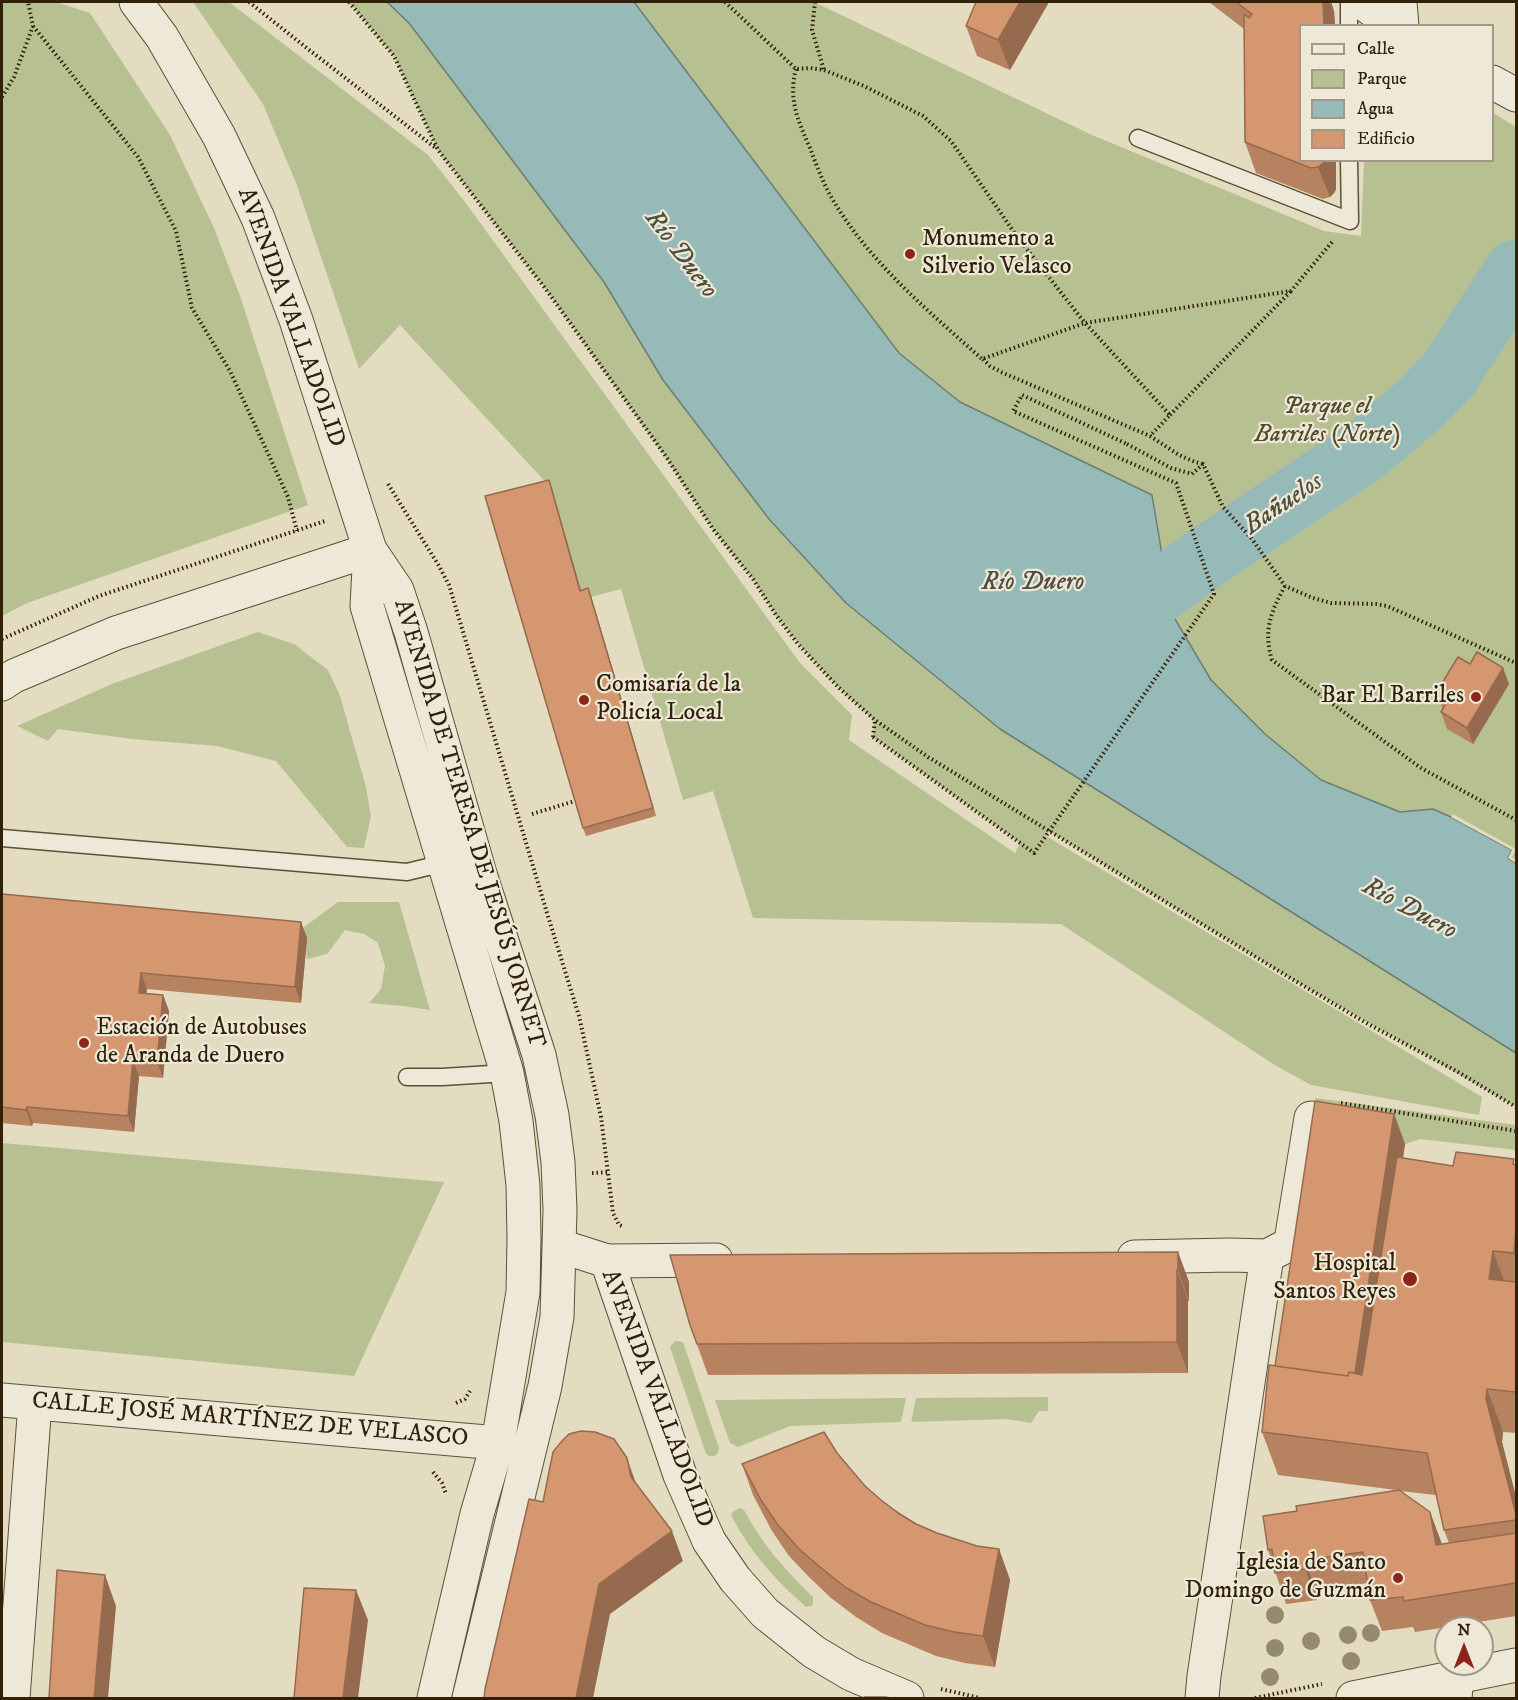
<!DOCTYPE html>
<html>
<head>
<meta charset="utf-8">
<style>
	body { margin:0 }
	#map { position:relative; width:1518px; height:1700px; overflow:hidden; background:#e3dcc1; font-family:"IM FELL DW Pica",serif }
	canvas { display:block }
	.frame { position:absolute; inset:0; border:3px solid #322109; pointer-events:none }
	.legend { position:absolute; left:1299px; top:24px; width:195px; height:138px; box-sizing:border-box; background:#ede8d7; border:2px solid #a29885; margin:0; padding:8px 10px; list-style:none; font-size:18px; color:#322109 }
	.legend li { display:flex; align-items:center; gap:12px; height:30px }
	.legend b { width:30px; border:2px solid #a29885 }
	.north { position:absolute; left:1434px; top:1616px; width:60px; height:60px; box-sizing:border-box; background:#ede8d7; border:2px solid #a29885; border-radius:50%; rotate:0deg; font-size:16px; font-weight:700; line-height:24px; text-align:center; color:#322109 }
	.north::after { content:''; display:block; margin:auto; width:21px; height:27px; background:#8f2418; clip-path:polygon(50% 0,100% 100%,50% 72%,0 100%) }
</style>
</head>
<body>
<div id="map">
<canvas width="1518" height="1700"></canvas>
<div class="frame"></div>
<ul class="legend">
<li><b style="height:8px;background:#ede8d7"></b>Calle</li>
<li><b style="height:16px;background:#b6c091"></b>Parque</li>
<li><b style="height:16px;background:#96bab8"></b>Agua</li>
<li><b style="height:16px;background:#d5976f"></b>Edificio</li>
</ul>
<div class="north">N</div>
</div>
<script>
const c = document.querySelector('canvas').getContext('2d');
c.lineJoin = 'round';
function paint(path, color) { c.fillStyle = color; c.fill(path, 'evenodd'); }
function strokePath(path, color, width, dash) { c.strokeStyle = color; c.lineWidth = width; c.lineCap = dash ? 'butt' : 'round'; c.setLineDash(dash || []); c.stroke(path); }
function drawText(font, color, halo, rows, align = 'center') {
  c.font = font + ' "IM FELL DW Pica",serif'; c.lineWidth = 4.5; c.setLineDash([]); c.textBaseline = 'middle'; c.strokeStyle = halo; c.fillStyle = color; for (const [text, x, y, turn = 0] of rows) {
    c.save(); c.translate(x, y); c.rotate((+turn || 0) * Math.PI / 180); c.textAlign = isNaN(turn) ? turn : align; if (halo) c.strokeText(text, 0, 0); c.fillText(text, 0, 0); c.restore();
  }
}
const green = new Path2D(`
	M2,2H56L90,13L170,135L214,228L240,296L308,505L27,603L2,616Z
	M193,2H229L428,155L465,202L800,663L852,715L849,740L1015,853L1020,843L873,737L874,720L839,688L798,643L776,615L753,579L713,529L664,455L545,288L438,150L394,56L349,2H387L409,23L604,282L663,380L769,519L846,603L1000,729L1516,1053V1107L1292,979L1049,831L1046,836L1482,1097L1479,1115L1311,1085L1273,1064L1061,924L753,918L713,791L683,800L621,589L583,599L552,489L400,325L359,369L296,183L263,104Z
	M634,2H814L1092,135L1324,231L1361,236L1364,161L1492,160L1493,113L1516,127V863L1508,858L1512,850L1451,816L1433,809L1400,812L1321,780L1265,734L1211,680L1172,614L1152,495L960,402L899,353Z
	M258,632L294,644L328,670L340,696L366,787L371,816L364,848L347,847L276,761L217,746L132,739L58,729L48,741L17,726L112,684Z
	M338,902H399L430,1010L403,1006L369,1003L381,989L385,966L378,943L364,934L345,930L327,954L307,959L304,927Z
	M1315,1098L1516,1125V1150L1420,1139L1405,1144L1326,1132Z
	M2,1143L444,1182L354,1376L2,1342Z
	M675,1341L683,1342L719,1448L718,1453L714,1456H709L706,1454L670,1347Z
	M1048,1397V1411H1039L1031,1423L1007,1419L911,1422L916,1398Z
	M906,1398L901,1422L790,1426L738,1447L730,1443L715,1400Z
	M740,1508L744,1510C761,1543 786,1571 813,1597V1602L812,1606L806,1607C775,1580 750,1552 731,1515L734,1511Z`);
const water = new Path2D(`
	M387,2H634L899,353L960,402L1152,495L1172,614L1211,680L1265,734L1321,780L1400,812L1433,809L1451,817L1512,850L1508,858L1516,863V1053L1000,729L846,603L769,519L663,380L604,282L409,23Z`);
const pier = new Path2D(`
	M1453,814L1514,848L1515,851L1512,857L1516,860V863L1508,858L1512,850L1451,817Z`);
const river = new Path2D(`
	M1098,636L1208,556L1366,450L1420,404L1448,375L1516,271`);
const path = new Path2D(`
	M249,2L308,49L437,149
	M349,2L394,56L438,150L545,288L665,455L713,529L753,579L776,615L798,644L839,688L875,720L928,757L1292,979L1368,1024L1458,1072L1516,1107
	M725,2L796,69L810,68L824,70L864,86L923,116L951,141L1018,238L1085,323L1291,291L1332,242
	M815,2L812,30L824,70
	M33,26L138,157L176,231L192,308L230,371L288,497L297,531
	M796,69C788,99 798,121 810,148C816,164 822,180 830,195C867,260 927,310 982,359L1085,323L1170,415L1150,436
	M2,97L14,77L33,26L28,2
	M983,359L990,366L1001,372L1150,436L1179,455L1195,462L1203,464
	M1170,415L1291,291
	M1127,444L1171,468L1192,474L1203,464L1223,507L1252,539L1285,586L1313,598L1331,603L1376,604L1387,606L1516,663
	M388,484L439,566L449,585L547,913L579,1016L601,1117L613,1213L619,1225L622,1226
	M1285,586C1271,611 1263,631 1272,660L1421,768L1516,820
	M2,639L99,596L325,521
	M873,737L875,720
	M532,814L575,801
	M1341,1103L1516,1131
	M592,1173L609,1172
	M456,1403L465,1399L470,1391
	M433,1472L442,1483L446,1494
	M941,1689L980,1698
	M1255,1698L1322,1684`);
const service = new Path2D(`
	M1349,26V2
	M1138,138L1350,221L1349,160
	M2,838L407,872L444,863
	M407,1077H442L507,1073`);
const minor = new Path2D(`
	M1400,2L1402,26
	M2,684L14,676L116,633L370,550
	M1134,1257L1230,1255L1267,1256
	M607,1261L716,1260
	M2,1400L498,1443
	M13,1698L35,1403
	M1202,1698L1204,1676L1267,1256L1288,1245L1291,1241L1311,1118
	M1455,1698L1457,1677`);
const tertiary = new Path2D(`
	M136,2L162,37L219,136L258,218L296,320L370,550L397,590L411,632L480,874L539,1055L552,1115L558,1162L560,1210L557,1317L545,1386L469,1698
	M1361,2L1395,26
	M1492,82L1516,95
	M370,550L367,606L507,1073L516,1121L523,1185L524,1238L523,1292L498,1443L477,1514L434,1698
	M560,1246L607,1261L680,1475L709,1541L735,1579L765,1613L814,1652L851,1674L907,1698
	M1353,1698L1516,1665`);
const pathBridge = new Path2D(`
	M873,737L1034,853L1214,594L1176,483L1013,411L1022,395L1127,444`);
const trees = [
	[1275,1615],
	[1371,1633],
	[1348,1635],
	[1311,1641],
	[1275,1648],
	[1351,1661],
	[1270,1677]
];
const wall = new Path2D(`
	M976,2H1049L1010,70L977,56L966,26Z
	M1209,2H1331L1334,11L1335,26H1300L1336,160V189L1334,193L1330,197L1323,199L1256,173L1245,142L1244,29Z
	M552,489L581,590L588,588L591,596L656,816L586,836L583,828Z
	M1470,664L1503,668L1509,684L1473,744L1447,729L1441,712L1443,710L1436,693Z
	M2,894L301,922L307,938L301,1003L147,989L146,993L163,995L169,1011L163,1078L139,1076L134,1132L33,1123L32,1126L2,1123Z
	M1394,1114L1405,1144L1403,1158L1453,1166L1516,1165V1433L1503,1432L1502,1442L1516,1497V1616L1415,1632L1413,1627L1382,1631L1370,1600L1368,1583L1316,1591L1317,1600L1286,1604L1268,1550L1297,1511L1396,1490L1278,1475L1262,1432L1275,1366ZM1400,1491L1436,1495L1444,1530L1449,1543L1442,1544L1430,1512Z
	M1178,1252L1189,1282V1301H1188V1373L708,1375L690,1325Z
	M837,1453L865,1486L881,1500L916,1524L937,1533L977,1546L999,1549L1010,1580L995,1667L965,1663L936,1656L882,1633L856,1617L831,1598L810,1578L789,1556L772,1531L753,1495L742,1464Z`);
const shadedWall = new Path2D(`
	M1020,2H1049L1010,70L998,40Z
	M1323,2H1331L1334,11L1335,26H1324Z
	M1324,160H1336V189L1334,193L1330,197L1318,167Z
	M549,480L552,489L583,599L580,591Z
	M588,588L591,596L656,816L653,808Z
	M1503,668L1509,684L1473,744L1467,728Z
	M301,922L307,938L301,1003L295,987Z
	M141,973L147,989L145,1009L139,993Z
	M163,995L169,1011L163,1078L157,1062Z
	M133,1060L139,1076L134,1132L128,1116Z
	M27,1107L33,1123L32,1126L26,1110Z
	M1394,1114L1405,1144L1364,1419L1353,1389Z
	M1516,1227V1260L1514,1253Z
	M1493,1251L1509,1294L1489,1279Z
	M1178,1252L1189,1282V1301L1178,1270Z
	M1177,1270L1188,1301V1373L1177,1342Z
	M1487,1389L1503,1432L1502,1442L1516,1497V1514L1486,1399Z
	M627,1458L638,1489L631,1477Z
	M1430,1512L1441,1542L1448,1576L1436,1545Z
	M672,1531L683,1561L610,1614L593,1698H576L599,1584Z
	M999,1549L1010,1580L995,1667L983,1636Z
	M1305,1560L1316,1591L1317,1600L1305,1569Z
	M105,1575L116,1606L108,1698H94Z
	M356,1590L368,1620L358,1698H343Z`);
const building = new Path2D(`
	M976,2H1020L998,40L966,26Z
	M1236,2H1323L1324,26H1300V160H1324L1323,163L1318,167L1311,168L1245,142L1244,14L1249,18L1252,14Z
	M549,480L580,591L588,588L653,808L583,828L485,496Z
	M1477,652L1503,668L1467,728L1441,712L1448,700L1436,693L1458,657L1470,664Z
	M2,894L301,922L295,987L141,973L139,993L163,995L157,1062L133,1060L128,1116L27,1107L26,1110L2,1107Z
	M1315,1101L1394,1114L1355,1373L1349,1372L1348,1376L1275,1366Z
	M1456,1152L1514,1159L1513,1164L1516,1165V1227L1514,1253L1493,1251L1489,1279L1516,1282V1392L1487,1389L1486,1399L1516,1514V1520L1444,1530L1427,1453L1262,1432L1269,1365L1348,1376L1349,1372L1362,1375L1397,1157L1453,1166Z
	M1178,1252V1270H1177V1342L697,1344L690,1325L670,1255Z
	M581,1431L595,1432L614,1439L627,1458L631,1477L672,1531L599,1584L576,1698H484L485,1689L529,1499L543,1502L553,1452L562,1441L569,1434Z
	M824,1432L837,1453L865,1486L881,1500L898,1513L916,1524L937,1533L977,1546L999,1549L983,1636L954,1632L925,1625L871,1602L845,1587L820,1567L798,1548L778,1525L761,1500L742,1464Z
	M1399,1490L1430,1512L1436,1545L1516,1533V1583L1404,1601L1403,1597L1370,1600L1363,1552L1305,1560V1569L1275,1573L1272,1549L1268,1550L1263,1516L1297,1511L1296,1506Z
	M57,1570L105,1575L94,1698H49Z
	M304,1588L356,1590L343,1698H294Z
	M864,1697H885L891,1698H864Z`);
const markers = [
	[910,254,6,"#8f2418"],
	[1476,697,6,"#8f2418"],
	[584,700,6,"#8f2418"],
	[84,1043,6,"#8f2418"],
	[1410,1279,8,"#8f2418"],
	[1398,1578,6,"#8f2418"]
];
const poiNames = [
	["Monumento a",922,240],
	["Silverio Velasco",922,268],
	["Comisaría de la",596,686],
	["Policía Local",596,714],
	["Bar El Barriles",1464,697,"right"],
	["Estación de Autobuses",96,1029],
	["de Aranda de Duero",96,1057],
	["Hospital",1396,1265,"right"],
	["Santos Reyes",1396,1293,"right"],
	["Iglesia de Santo",1386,1564,"right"],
	["Domingo de Guzmán",1386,1592,"right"]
];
const streetNames = [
	["AVENIDA VALLADOLID",290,318,70],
	["AVENIDA DE TERESA DE JESÚS JORNET",468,824,73],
	["AVENIDA VALLADOLID",656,1399,69],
	["CALLE JOSÉ MARTÍNEZ DE VELASCO",250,1421,5]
];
const parkNames = [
	["Parque el",1327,408],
	["Barriles (Norte)",1327,436]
];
const waterNames = [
	["Río Duero",680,255,53],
	["Bañuelos",1284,505,-34],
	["Río Duero",1033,584],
	["Río Duero",1409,910,28]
];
paint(green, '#b6c091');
paint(water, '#96bab8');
strokePath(water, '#6e7d72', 1.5);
paint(pier, '#e3dcc1');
strokePath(river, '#96bab8', 63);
strokePath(service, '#5e5037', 19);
strokePath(minor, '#5e5037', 35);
strokePath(tertiary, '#5e5037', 35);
strokePath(path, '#322109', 4, [1.5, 3]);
strokePath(service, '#ede8d7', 16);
strokePath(minor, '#ede8d7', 33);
strokePath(tertiary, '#ede8d7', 33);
strokePath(pathBridge, '#322109', 4, [1.5, 3]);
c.fillStyle = '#948b6e';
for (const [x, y] of trees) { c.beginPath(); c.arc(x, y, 9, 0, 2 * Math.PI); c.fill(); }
paint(wall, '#b7825f');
paint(shadedWall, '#956a4e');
paint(building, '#d5976f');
strokePath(building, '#956a4e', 1.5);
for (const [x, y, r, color] of markers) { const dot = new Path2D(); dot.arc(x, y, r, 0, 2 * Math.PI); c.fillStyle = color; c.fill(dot); strokePath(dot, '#ede8d7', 2); }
drawText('24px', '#322109', '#ede8d7', poiNames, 'left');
drawText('24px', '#322109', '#ede8d7', streetNames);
drawText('italic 24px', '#53492b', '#ede8d7', parkNames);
drawText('italic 26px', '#504f3e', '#ede8d7', waterNames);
</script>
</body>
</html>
